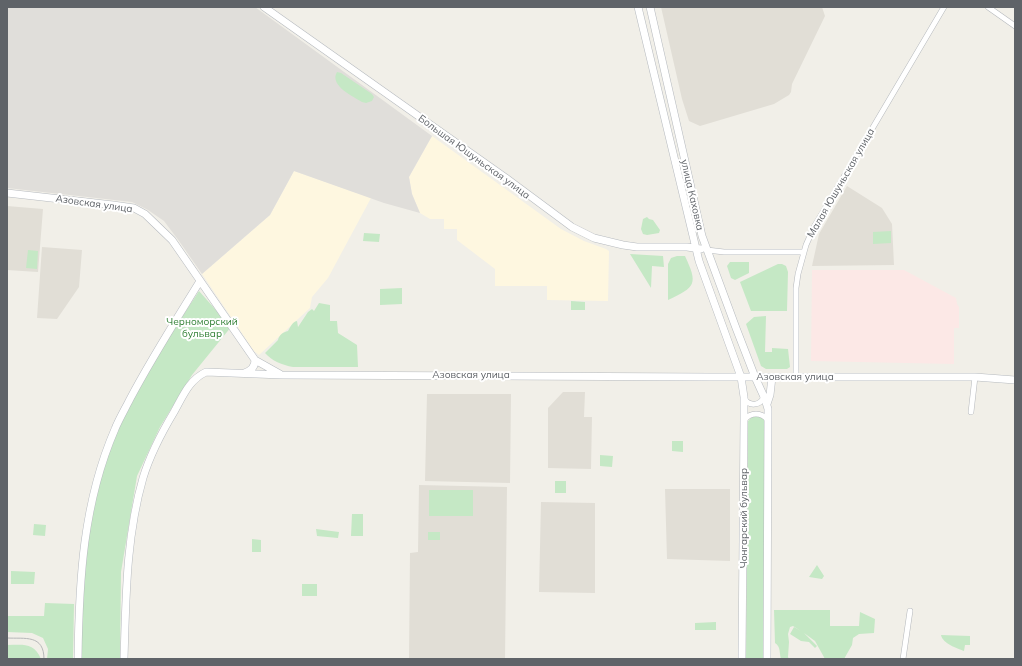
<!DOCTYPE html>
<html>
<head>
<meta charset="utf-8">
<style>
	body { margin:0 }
	#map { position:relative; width:1022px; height:666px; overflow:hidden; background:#f1efe8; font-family:Mulish,sans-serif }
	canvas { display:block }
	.frame { position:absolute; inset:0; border:8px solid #5f6368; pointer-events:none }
</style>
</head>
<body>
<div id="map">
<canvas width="1022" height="666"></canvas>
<div class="frame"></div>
</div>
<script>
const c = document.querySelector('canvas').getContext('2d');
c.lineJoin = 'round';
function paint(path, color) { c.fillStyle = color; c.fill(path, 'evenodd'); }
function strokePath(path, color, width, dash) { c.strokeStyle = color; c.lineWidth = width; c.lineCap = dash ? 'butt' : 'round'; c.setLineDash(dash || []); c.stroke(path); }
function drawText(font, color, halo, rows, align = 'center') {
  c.font = font + ' Mulish,sans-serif'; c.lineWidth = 4; c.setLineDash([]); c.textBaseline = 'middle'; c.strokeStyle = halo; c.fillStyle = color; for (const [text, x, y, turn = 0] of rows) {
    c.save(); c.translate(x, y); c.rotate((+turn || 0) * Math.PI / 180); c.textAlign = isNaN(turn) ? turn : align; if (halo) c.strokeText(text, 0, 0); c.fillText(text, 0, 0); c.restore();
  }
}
const commercial = new Path2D(`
	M432,136L561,229L584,241L606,249L609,251L608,301L547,300V286H495V269L457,240V229H444V219H430L420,213L412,194L409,177Z
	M294,171L371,198L328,278L312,297L310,308L259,355L254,351L202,274L270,215Z`);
const industrial = new Path2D(`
	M7,7H255L432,136L409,177L412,194L420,213L384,203L294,171L270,215L202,274L179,241L164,221L148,210L132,202L7,188Z`);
const education = new Path2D(`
	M661,7H822L825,16L792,84L791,92L789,95L774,104L700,126L689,121L682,99Z
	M847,186L882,208L892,224L894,265L812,266L819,234Z
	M7,206L43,209L38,272L7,270Z
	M42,247L82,250L79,287L57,319L37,318Z
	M563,392H585L584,417H592L591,469L548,468V408Z
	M427,394H511L510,483L425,481Z
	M419,485L507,487L505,659H409L410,553L418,552Z
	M665,489H730V561L667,559Z
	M541,502L595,503V593L539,592Z`);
const medical = new Path2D(`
	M812,270H904L956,298L957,304L959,307V328H954V364L811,361Z`);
const green = new Path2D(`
	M337,72L341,73L372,94L374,97L372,101L366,103L362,102C352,96 329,85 337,72Z
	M647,217L649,219L653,220L660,230L659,233L647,235L643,234L641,229L643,219Z
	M891,231V243L873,244V232Z
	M364,233L380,234L379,242L363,241Z
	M28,250L38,251L37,269L26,268Z
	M630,254L663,256L664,267L652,266L651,288Z
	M677,256H685C698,284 696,287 668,300V264L671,258Z
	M730,262H749V273L735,280L731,278L727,266Z
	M778,264H782L786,266L788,272L787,311H751L740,282Z
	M402,288V304L380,305V289Z
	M199,291L231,327L192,375L160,427L137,476L121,572L120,659H81C81,581 86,502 117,430C138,380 170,336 199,291Z
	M571,301L585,302V310H571Z
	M319,303L330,305V321H337L338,333L357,345L358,367H293C282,365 272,361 265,353L278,340C279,335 283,332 288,331C290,328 292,322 297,321L298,327L308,312L312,309L314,311Z
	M766,316L765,352H772V348L788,349L790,367L787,369H766L761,366L746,324L754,317Z
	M753,416H761L767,421L765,659H746L748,421Z
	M672,441H683V452L672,451Z
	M600,455L613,456L612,467L600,466Z
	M555,481H566V493H555Z
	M429,490H473V516H429Z
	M352,514H363V536H351Z
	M34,524L46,525L45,536L33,535Z
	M316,529L339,532L338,538L317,536Z
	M428,532H440V540H428Z
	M252,539L261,540V552H252Z
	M817,565L824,576L822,579L809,577Z
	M11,571L35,572L34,584H11Z
	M302,584H317V596H302Z
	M45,603L74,604L73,659H47L48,649L43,638L32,633L7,632V616H44Z
	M774,610H830V626H859L860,612L875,619L874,633L859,634L853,638L852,645L844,659H825L815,641L804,633L817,646L815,648L809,642L801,641L790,634L794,627L801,631L793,626L790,627L788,634L789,642L788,657L789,659H781C779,652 781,647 775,643Z
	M716,622V630H695V623Z
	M941,635L970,636V645H965L964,651C957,648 943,644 941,635Z
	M7,645C23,645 34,642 41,659H7Z`);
const street = new Path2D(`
	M988,7L1015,26
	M707,250L724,252H804
	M796,376V288L798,274L806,245L814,227L823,212L944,7
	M744,398C749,407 761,406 764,396
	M971,412L975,377
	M744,420C751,412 761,412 768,420
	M903,659L910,611`);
const secondary = new Path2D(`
	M264,7L506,178L572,227L594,238L623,245L637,247H687L701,249
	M638,7L699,261L741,377L744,397V420L742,659
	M650,7L702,236L736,328L755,377L765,399L768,409L767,659
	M7,193L113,205L134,208L145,214L172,240L255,360L280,374
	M244,373C251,371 255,367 255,360
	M767,404L770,395L772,377
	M78,659C79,580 83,503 115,429C119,419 125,409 130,399C151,359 176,320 200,281
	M124,659C126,598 126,537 143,478C150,455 162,432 174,412C183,396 189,380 206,372L282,375L710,377H975L1015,380`);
const tram = new Path2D(`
	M7,638C25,639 44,634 44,659`);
const streetNames = [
	["Большая Юшуньская улица",474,157,36],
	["Малая Юшуньская улица",841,183,-60],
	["улица Каховка",692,195,77],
	["Азовская улица",94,204,8],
	["Азовская улица",471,375],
	["Азовская улица",795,377],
	["Чонгарский бульвар",744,518,-90]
];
const parkNames = [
	["Черноморский",202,322],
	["бульвар",202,334]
];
paint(commercial, '#fef7e0');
paint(industrial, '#e0deda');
paint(education, '#e1ded6');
paint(medical, '#fce8e6');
paint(green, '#c5e8c5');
strokePath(street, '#b5b8bc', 6);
strokePath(secondary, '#b6babf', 8);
strokePath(street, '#fff', 5);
strokePath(secondary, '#fff', 7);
strokePath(tram, '#b6b7b8', 1);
drawText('10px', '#5f6368', '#fff', streetNames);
drawText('10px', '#348238', '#fff', parkNames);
</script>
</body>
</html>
